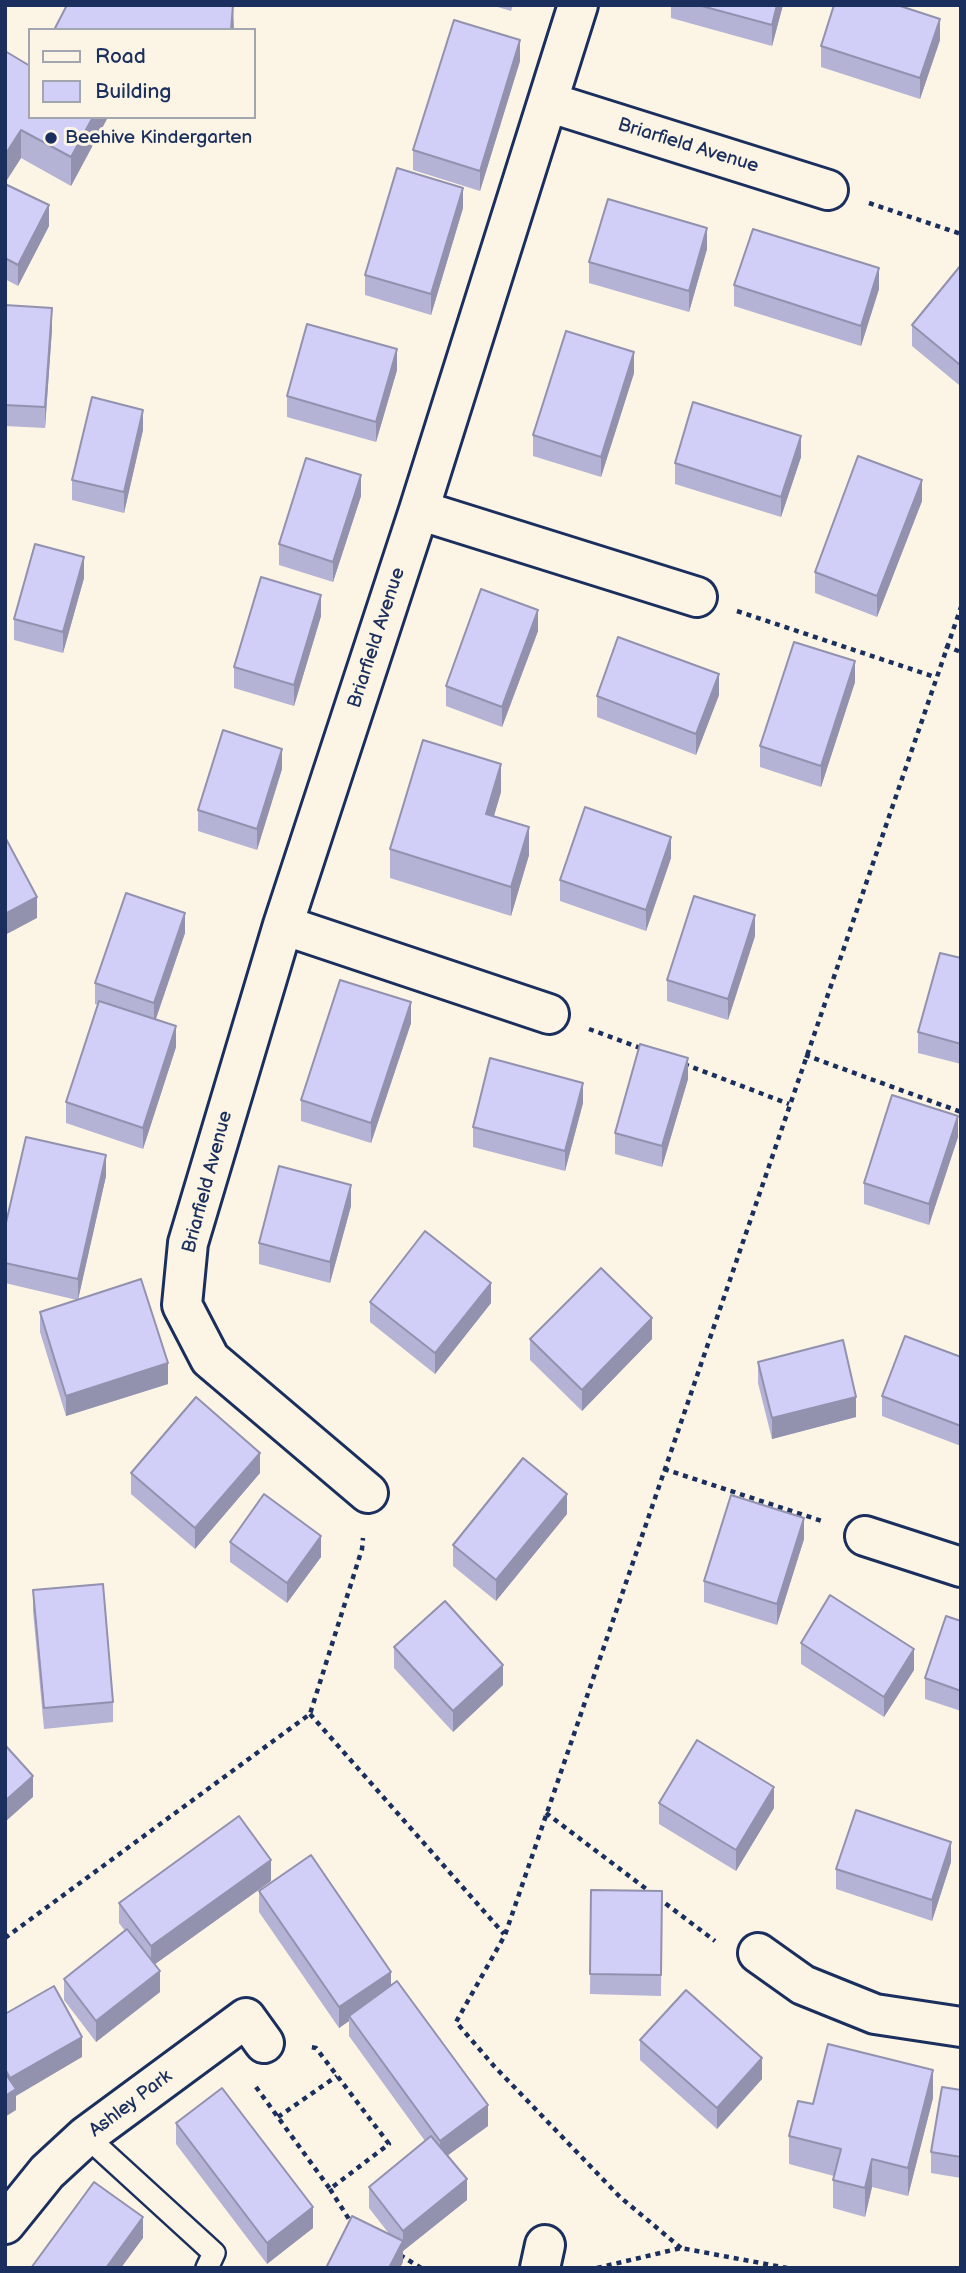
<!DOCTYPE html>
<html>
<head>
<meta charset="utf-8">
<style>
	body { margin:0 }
	#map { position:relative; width:966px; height:2273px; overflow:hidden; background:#fcf5e5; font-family:"Balsamiq Sans",sans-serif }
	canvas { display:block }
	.frame { position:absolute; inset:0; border:7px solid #1b2f5e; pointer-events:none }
	.legend { position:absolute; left:28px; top:28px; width:228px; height:91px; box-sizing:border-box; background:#fcf5e5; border:2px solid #a2a6af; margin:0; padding:9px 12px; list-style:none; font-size:21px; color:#1b2f5e }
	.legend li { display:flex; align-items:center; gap:14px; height:35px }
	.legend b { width:35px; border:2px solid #a2a6af }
</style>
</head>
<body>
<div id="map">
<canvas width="966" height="2273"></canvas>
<div class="frame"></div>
<ul class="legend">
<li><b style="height:9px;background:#fcf5e5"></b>Road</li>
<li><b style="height:19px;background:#d1cff8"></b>Building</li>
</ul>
</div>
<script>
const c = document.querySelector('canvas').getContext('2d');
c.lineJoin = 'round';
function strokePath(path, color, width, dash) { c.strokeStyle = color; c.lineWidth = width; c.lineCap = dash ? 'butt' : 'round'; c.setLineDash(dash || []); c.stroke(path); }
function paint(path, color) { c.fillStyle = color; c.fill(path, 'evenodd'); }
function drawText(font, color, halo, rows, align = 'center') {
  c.font = font + ' "Balsamiq Sans",sans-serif'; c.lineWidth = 6; c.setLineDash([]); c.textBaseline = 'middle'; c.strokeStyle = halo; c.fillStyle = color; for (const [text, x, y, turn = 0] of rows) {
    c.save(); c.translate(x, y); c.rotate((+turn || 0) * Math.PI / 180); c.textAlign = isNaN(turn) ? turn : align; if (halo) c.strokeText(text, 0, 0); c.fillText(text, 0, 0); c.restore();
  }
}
const path = new Path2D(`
	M869,203L961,234
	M737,611L935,677
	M945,646L961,652
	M589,1029L643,1049
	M805,1055L961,1112
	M684,1064L789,1104
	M664,1469L825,1522
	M310,1714L504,1934
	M546,1813L715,1941
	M5,1938L310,1714L362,1549L363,1538
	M256,2087L330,2189L389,2144L316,2048L310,2047
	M278,2117L337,2076
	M330,2189L352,2224
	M681,2248L620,2197L494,2066L456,2022L505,1935L961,607
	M400,2255L421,2268
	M597,2268L681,2248L787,2268`);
const lane = new Path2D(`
	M86,2136L214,2253L207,2268`);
const street = new Path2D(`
	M548,102L828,190
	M419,510L697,597
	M283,925L549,1014
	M368,1493L210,1359L182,1305L188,1243L283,925L419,510L578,5
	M865,1536L961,1567
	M758,1953L803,1985L875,2014L961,2027
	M5,2224L47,2172L86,2136L246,2018L264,2043
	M540,2268L545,2245`);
const wall = new Path2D(`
	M491,5H513L511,11Z
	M671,5H783L772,46L671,18Z
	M940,40L920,99L821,67V46Z
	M5,51L30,117H108L71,186L21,158L5,183Z
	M520,61L480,191L413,170V150Z
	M5,184L49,226L18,286L5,279Z
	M463,208L431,315L365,295V275Z
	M707,249L689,312L589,283V262Z
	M961,265V383L959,385L912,346V325Z
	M734,285L879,289L861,346L734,306Z
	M5,305L52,329L45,428L5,426Z
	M397,370L376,442L287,417V396Z
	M634,373L601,477L533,456V435Z
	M143,430L124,513L72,500V480Z
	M801,457L781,517L675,484V463Z
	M361,496L333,582L279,565V544Z
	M922,501L877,617L815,593V572Z
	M84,578L63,653L14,640V619Z
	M321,616L294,706L234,688V667Z
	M538,631L502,727L446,706V686Z
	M855,682L821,787L760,767V746Z
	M719,695L696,755L597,717V696Z
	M282,769L257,850L198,831V810Z
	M501,792L494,816L529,855L511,916L390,878V849Z
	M671,858L646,931L560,901V880Z
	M185,933L156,1019L176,1047L143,1149L66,1123V1102L98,1005L95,1004V983Z
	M755,936L728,1020L667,1001V980Z
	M961,958V1064L918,1053V1032Z
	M411,1023L371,1143L301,1121V1100Z
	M688,1079L662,1167L615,1154V1133Z
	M583,1103L565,1171L473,1147V1127Z
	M958,1137L929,1225L864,1204V1183Z
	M106,1176L78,1299L168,1384L66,1416L40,1332V1312L77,1300L5,1283V1227Z
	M351,1206L330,1283L259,1264V1243Z
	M961,1239V1266L959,1265V1244Z
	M370,1302L491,1303L435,1374L370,1322Z
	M530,1339H652L582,1411L530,1360Z
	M961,1357V1446L882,1416V1396Z
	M758,1362L856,1417L772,1439L758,1383Z
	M131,1473H260L195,1549L131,1494Z
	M567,1514L496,1601L453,1566V1545Z
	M804,1539L777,1625L704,1602V1581Z
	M230,1542L321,1557L287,1603L230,1562Z
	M33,1590L113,1702V1722L44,1729L33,1611Z
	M961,1621V1711L925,1699V1678Z
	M801,1643L914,1670L884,1717L801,1664Z
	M394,1647L503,1685L453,1732L394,1668Z
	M659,1803L774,1808L736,1871L659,1824Z
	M951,1862L932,1921L836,1889V1869Z
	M271,1881L155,1964L160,1992L96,2042L64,2000V1979L125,1931L119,1923V1903Z
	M591,1890L662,1891L661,1996L590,1994Z
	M259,1891L391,1985L488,2126L448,2155L467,2200L403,2251V2262L390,2235L369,2208V2187L425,2141L349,2036V2021L339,2028L259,1912Z
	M640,2040L762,2079L717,2129L640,2060Z
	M961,2090V2178L931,2173V2152Z
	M933,2098L908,2196L872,2187L865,2217L833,2208V2180L834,2176L789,2164V2136L813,2104Z
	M176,2123L313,2228L267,2264L176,2144Z`);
const shadedWall = new Path2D(`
	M233,5L234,30H231Z
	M777,5H783L772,46V25Z
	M940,19V40L920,99V78Z
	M520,40V61L480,191V171Z
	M93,117H108L71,186V157Z
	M21,130V158L5,183V155Z
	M463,188V208L431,315V294Z
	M49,205V226L18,286V265Z
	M707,228V249L689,312V291Z
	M879,268V289L861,346V326Z
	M52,308V329L45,428V407Z
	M397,349V370L376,442V422Z
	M634,352V373L601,477V457Z
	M961,362V383L959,385V364Z
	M143,410V430L124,513V492Z
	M801,436V457L781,517V497Z
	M361,475V496L333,582V562Z
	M922,480V501L877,617V596Z
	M84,557V578L63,653V632Z
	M321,595V616L294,706V685Z
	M538,610V631L502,727V707Z
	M855,661V682L821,787V766Z
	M719,674V695L696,755V734Z
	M282,749V769L257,850V829Z
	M501,764V792L486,842V814Z
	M529,827V855L511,916V887Z
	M671,837V858L646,931V910Z
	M37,897V918L5,935V914Z
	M185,913V933L154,1024V1003Z
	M755,915V936L728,1020V999Z
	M411,1002V1023L371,1143V1123Z
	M176,1026V1047L143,1149V1128Z
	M688,1058V1079L662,1167V1146Z
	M583,1083V1103L565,1171V1151Z
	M958,1116V1137L929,1225V1204Z
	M106,1155V1176L78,1300V1279Z
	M351,1185V1206L330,1283V1262Z
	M491,1283V1303L435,1374V1353Z
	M652,1318V1339L582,1411V1390Z
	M168,1363V1384L66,1416V1396Z
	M856,1397V1417L772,1439V1418Z
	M260,1453V1473L195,1549V1528Z
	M567,1494V1514L496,1601V1580Z
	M804,1518V1539L777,1625V1604Z
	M6,1519V1540L5,1541V1520Z
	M321,1536V1557L287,1603V1583Z
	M914,1649V1670L884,1717V1697Z
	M503,1665V1685L453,1732V1711Z
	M33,1776V1797L5,1822V1801Z
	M774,1787V1808L736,1871V1850Z
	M951,1842V1862L932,1921V1900Z
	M271,1860V1881L151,1967V1946Z
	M160,1971V1992L96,2042V2021Z
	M391,1972V1992L349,2016V2021L339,2028V2007Z
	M82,2037V2057L16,2096V2110L5,2117V2096L10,2093V2078Z
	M762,2058V2079L717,2129V2108Z
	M933,2070V2098L908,2196V2168Z
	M488,2105V2126L440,2161V2141Z
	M872,2159V2187L865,2217V2188Z
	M467,2179V2200L403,2251V2231Z
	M313,2207V2228L267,2264V2243Z
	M143,2217V2238L121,2268H106Z
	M403,2241V2262L400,2268H389Z`);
const building = new Path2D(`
	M67,5H233L231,30H54Z
	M698,5H777L772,25Z
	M834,5H897L940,19L920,78L821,46Z
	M454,20L520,40L480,171L413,150Z
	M5,51L30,66V117H93L71,157L21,130L5,155Z
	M397,168L463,188L431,294L365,275Z
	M5,184L49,205L18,265L5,258Z
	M608,199L707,228L689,291L589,262Z
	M753,229L879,268L861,326L734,285Z
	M961,265V362L959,364L912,325Z
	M5,305L52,308L45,407L5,405Z
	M307,324L397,349L376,422L287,396Z
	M566,331L634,352L601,457L533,435Z
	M92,397L143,410L124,492L72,480Z
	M693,402L801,436L781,497L675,463Z
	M858,456L922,480L877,596L815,572Z
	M306,458L361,475L333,562L279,544Z
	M35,544L84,557L63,632L14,619Z
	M261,577L321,595L294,685L234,667Z
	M481,589L538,610L502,707L446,686Z
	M618,637L719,674L696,734L597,696Z
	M794,642L855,661L821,766L760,746Z
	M223,730L282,749L257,829L198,810Z
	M423,740L501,764L486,814L529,827L511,887L390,849Z
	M585,807L671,837L646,910L560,880Z
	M5,837L37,897L5,914Z
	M126,893L185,913L154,1003L95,983Z
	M694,896L755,915L728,999L667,980Z
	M940,953L961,958V1044L918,1032Z
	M340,980L411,1002L371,1123L301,1100Z
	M99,1001L176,1026L143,1128L66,1102Z
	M640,1044L688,1058L662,1146L615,1133Z
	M490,1058L583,1083L565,1151L473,1127Z
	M892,1095L958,1116L929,1204L864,1183Z
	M26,1137L106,1155L78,1279L5,1263V1227Z
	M279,1166L351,1185L330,1262L259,1243Z
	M425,1231L491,1283L435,1353L370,1302Z
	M601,1268L652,1318L582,1390L530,1339Z
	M141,1279L168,1363L66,1396L40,1312Z
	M905,1336L961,1357V1426L882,1396Z
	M843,1340L856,1397L772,1418L758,1362Z
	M196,1397L260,1453L195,1528L131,1473Z
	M523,1458L567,1494L496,1580L453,1545Z
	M264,1494L321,1536L287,1583L230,1542Z
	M731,1495L804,1518L777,1604L704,1581Z
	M103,1584L113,1702L44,1708L33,1590Z
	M830,1595L914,1649L884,1697L801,1643Z
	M445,1601L503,1665L453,1711L394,1647Z
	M946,1616L961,1621V1691L925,1678Z
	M697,1740L774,1787L736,1850L659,1803Z
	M5,1745L33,1776L5,1801Z
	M856,1810L951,1842L932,1900L836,1869Z
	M239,1816L271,1860L151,1946L119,1903Z
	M311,1855L391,1972L339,2007L259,1891Z
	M591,1890L662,1891L661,1975L590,1974Z
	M127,1929L160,1971L96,2021L64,1979Z
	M397,1981L488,2105L440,2141L349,2016Z
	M54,1986L82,2037L10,2078L5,2069V2014Z
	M686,1990L762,2058L717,2108L640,2040Z
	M828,2044L933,2070L908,2168L872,2159L865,2188L833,2180L841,2149L789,2136L798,2101L813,2104Z
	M5,2073L16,2089L5,2096Z
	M942,2087L961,2090V2157L931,2152Z
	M222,2088L313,2207L267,2243L176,2123Z
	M431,2136L467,2179L403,2231L369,2187Z
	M94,2182L143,2217L106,2268H31Z
	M352,2216L403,2241L389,2268H326Z`);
const markers = [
	[51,138,7,"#1b2f5e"]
];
const poiNames = [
	["Beehive Kindergarten",65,138]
];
const streetNames = [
	["Briarfield Avenue",688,146,17],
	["Briarfield Avenue",377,638,-72],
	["Briarfield Avenue",208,1182,-75],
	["Ashley Park",131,2104,-37]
];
strokePath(lane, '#1b2f5e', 26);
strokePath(street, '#1b2f5e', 44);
strokePath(path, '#1b2f5e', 4.5, [5, 5]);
strokePath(lane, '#fcf5e5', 21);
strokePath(street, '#fcf5e5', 38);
paint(wall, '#b4b2d5');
paint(shadedWall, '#9291ae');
paint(building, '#d1cff8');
strokePath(building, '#9291ae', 2);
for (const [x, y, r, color] of markers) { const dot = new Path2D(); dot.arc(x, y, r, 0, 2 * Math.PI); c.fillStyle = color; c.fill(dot); strokePath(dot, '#fcf5e5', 2.5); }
drawText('19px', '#1b2f5e', '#fcf5e5', poiNames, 'left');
drawText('19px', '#1b2f5e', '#fcf5e5', streetNames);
</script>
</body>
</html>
